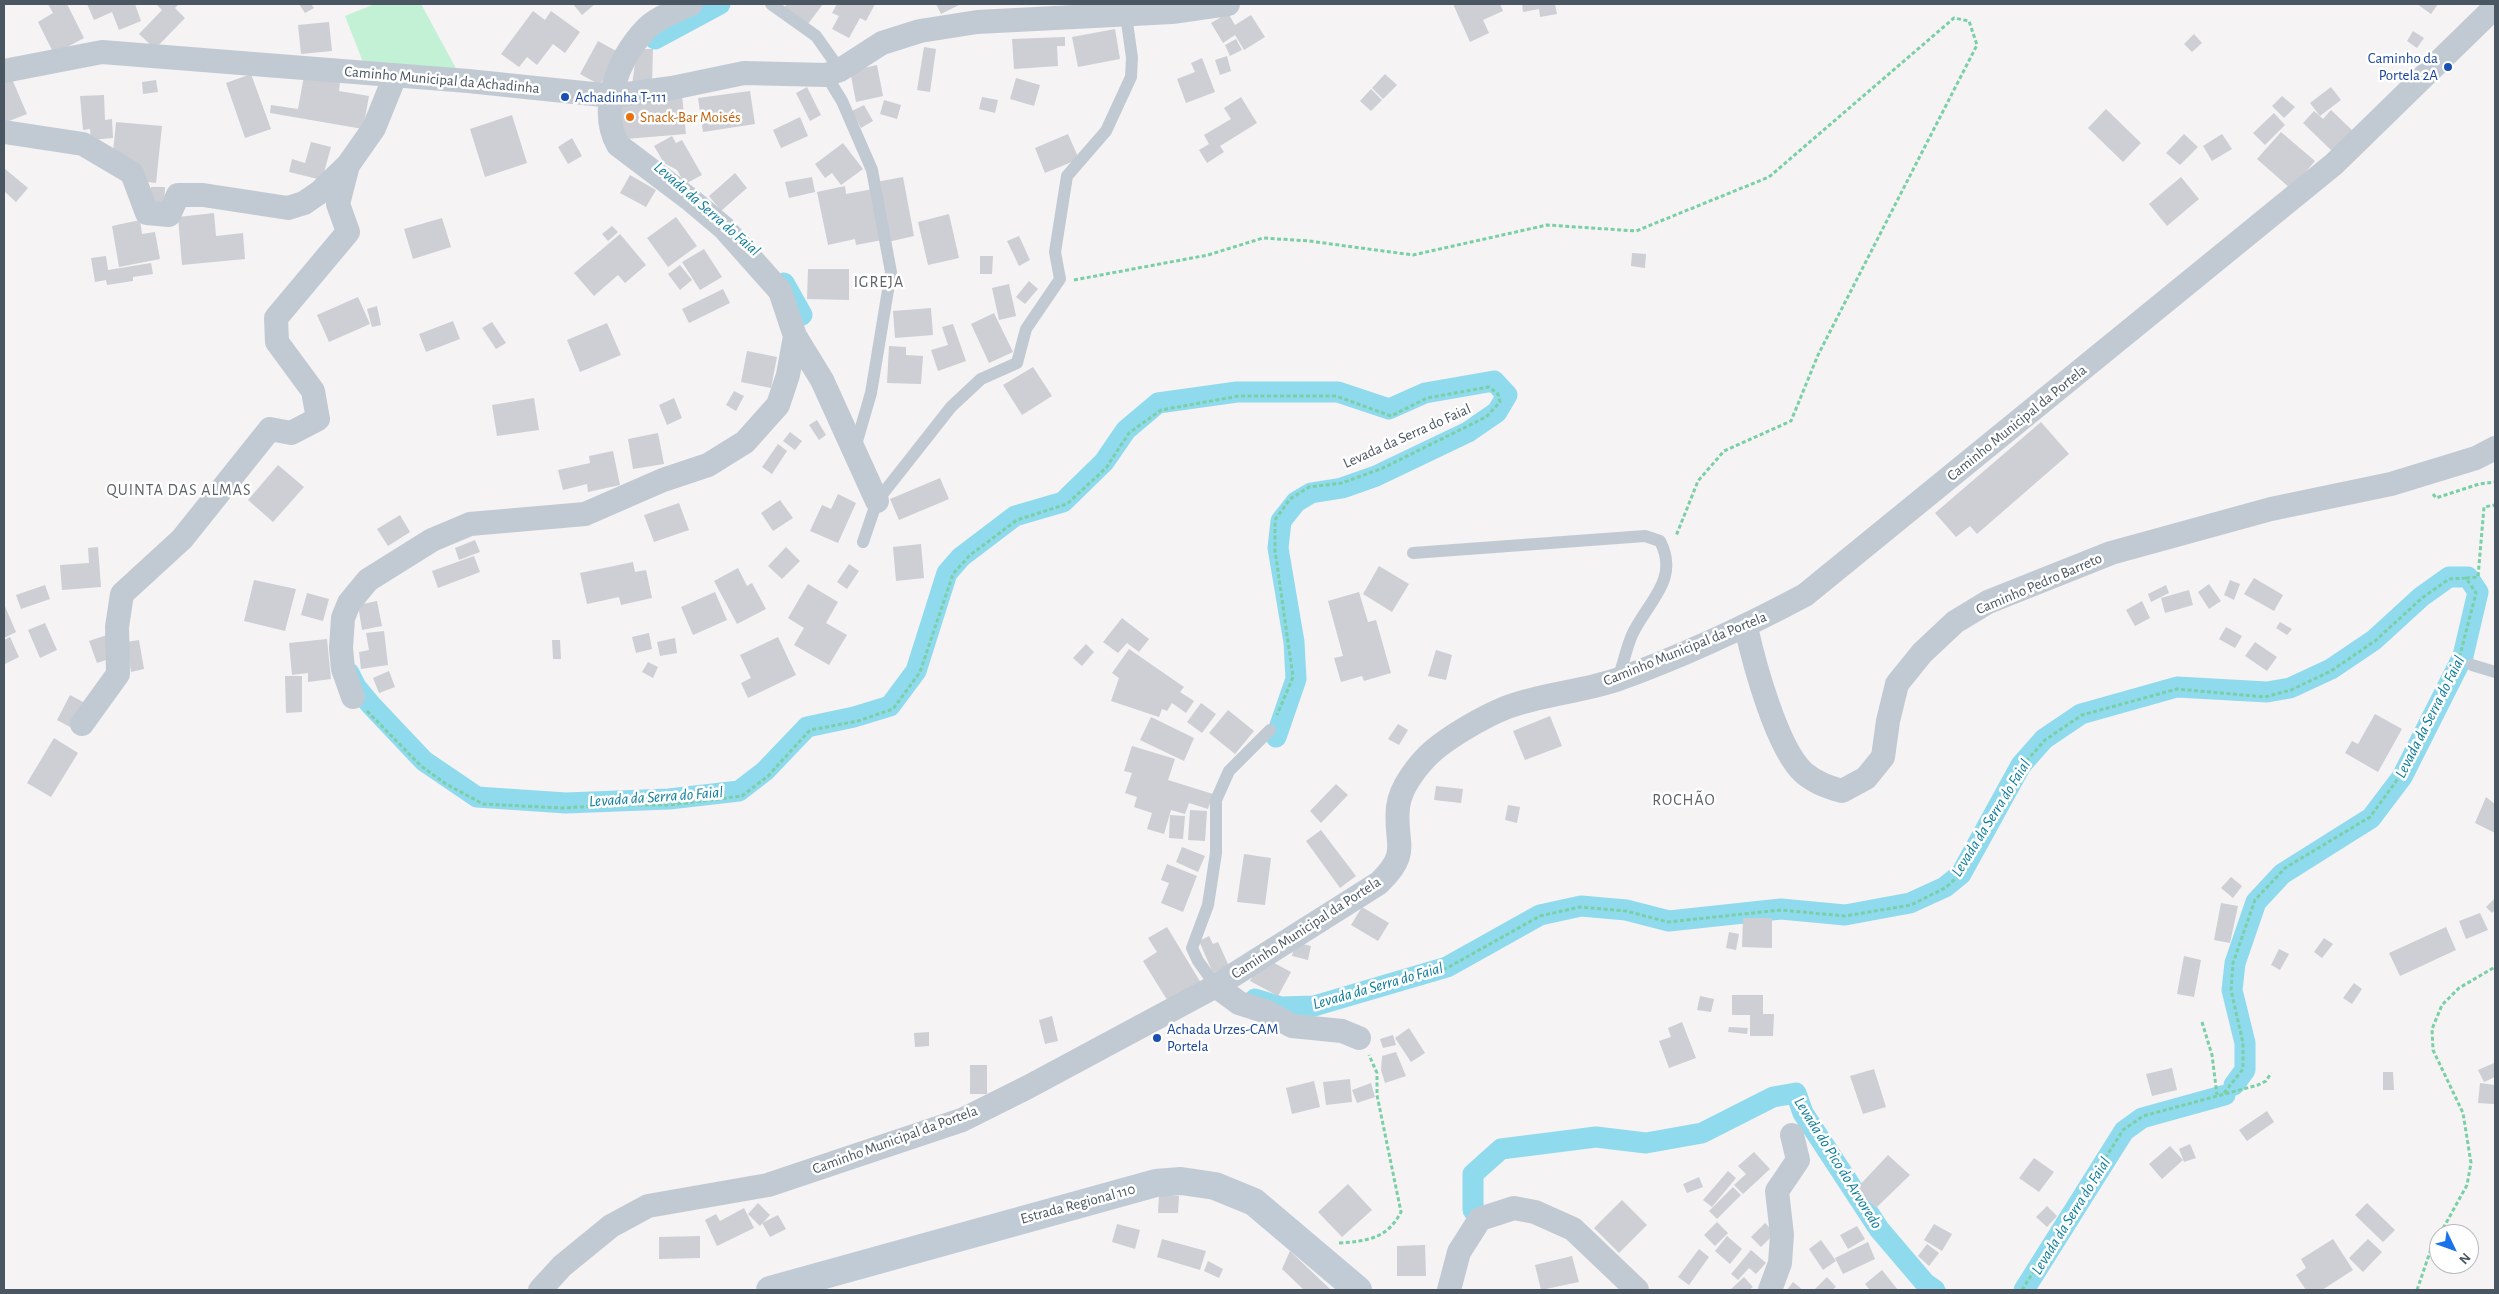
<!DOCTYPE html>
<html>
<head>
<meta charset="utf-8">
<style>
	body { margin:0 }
	#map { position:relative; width:2499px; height:1294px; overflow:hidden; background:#f5f3f3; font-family:"Alegreya Sans",sans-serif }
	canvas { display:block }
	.frame { position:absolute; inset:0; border:5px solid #4a5661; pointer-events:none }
	.north { position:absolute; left:2429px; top:1224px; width:50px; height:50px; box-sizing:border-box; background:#fff; border:1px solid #b7bbc0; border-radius:50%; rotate:132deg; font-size:14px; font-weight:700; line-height:20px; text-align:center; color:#4a5661 }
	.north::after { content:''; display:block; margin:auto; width:18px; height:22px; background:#1a73e8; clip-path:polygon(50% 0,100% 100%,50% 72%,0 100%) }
</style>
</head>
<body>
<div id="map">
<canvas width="2499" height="1294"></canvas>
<div class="frame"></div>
<div class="north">N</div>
</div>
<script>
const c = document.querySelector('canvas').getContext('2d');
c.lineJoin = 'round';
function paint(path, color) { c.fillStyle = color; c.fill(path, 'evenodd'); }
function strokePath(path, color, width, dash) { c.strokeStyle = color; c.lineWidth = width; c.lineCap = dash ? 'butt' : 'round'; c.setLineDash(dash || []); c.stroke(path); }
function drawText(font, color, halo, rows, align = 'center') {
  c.font = font + ' "Alegreya Sans",sans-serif'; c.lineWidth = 5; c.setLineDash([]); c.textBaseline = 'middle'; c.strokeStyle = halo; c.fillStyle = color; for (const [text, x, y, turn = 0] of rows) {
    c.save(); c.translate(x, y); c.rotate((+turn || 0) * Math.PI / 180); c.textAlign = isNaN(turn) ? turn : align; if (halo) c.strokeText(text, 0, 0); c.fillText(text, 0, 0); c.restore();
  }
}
const green = new Path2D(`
	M375,4H421L458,72L363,62L345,16Z`);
const canal = new Path2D(`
	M655,39L720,4
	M784,283L802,315
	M349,673L356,687L371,705L424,761L477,797L566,803L669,799L739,791L765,771L807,727L854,717L890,706L916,671L947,573L961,557L1015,516L1063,502L1104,462L1126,430L1158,403L1237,392H1338L1389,409L1425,393L1494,381L1507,395L1497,412L1468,432L1376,476L1342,488L1311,493L1296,502L1281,521L1278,548L1294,642L1296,679L1276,737
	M1255,999L1281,1007L1314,1006L1447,967L1540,915L1581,906L1626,910L1669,921L1781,909L1845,915L1910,903L1945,887L1961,874L2021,765L2044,739L2081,714L2177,687L2267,692L2290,688L2331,669L2374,640L2421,597L2449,577H2468L2478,592L2463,656L2402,777L2371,818L2282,874L2256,902L2235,963L2232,990L2245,1043V1070L2234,1085
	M1473,1210V1174L1501,1149L1596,1137L1646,1143L1702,1133L1773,1097L1796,1093L1803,1113L1879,1229L1925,1283L1935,1290
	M2024,1290L2124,1131L2142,1118L2225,1095`);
const building = new Path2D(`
	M48,4H67L84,38L54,54L38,22L53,13Z
	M87,4H135L141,21L119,30L112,12L94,20Z
	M156,4H179L175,8L185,18L155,49L139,34L162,10Z
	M299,4H311L314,8L305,13Z
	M573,4H595L582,15Z
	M787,4H823L808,24L784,8Z
	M837,4H875L866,21L860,18L849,38L832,29L839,16L832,13Z
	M936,4H961L941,14Z
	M1453,4H1500L1503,11L1483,20L1489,33L1470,42Z
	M1522,4H1555L1557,14L1540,17L1539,9L1523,12Z
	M2417,4H2438L2431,14Z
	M533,11L545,20L551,11L580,32L565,53L553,44L537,65L527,57L519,67L501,54Z
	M1228,13L1235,25L1251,15L1265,37L1244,50L1235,35L1223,43L1211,23Z
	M329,22L332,51L301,54L298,25Z
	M1115,29L1120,59L1078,67L1072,37Z
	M2413,31L2424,38L2417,48L2407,41Z
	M2194,34L2202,43L2192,52L2184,44Z
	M1065,37V46H1057L1058,66L1014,69L1012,39Z
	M1236,39L1242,50L1230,56L1225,45Z
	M598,41L618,52L600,85L580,74Z
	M924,47L936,49L930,92L917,90Z
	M637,49H653L652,83L632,85Z
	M1227,56L1231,71L1220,75L1215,60Z
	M1202,58L1215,92L1186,103L1177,79L1195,72L1191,63Z
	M877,65L883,96L856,102L850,71Z
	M251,74L271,129L245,138L226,83Z
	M1385,74L1397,85L1383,99L1372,88Z
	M304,76L340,82L339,91L369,96L363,129L270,113L271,105L298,109Z
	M1016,78L1040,85L1034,106L1010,99Z
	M12,79L27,114L4,123V82Z
	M156,80L158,92L143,94L142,82Z
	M807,87L821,115L810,121L796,93Z
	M2331,87L2341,100L2320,116L2310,103Z
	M1371,89L1382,100L1371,111L1360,101Z
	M750,91L755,124L703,132L698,98Z
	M104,95L105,120L112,119L113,138L91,140L90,129L83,130L80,96Z
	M682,95L686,134L626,139L621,128L619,100Z
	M2282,96L2295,107L2284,118L2272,106Z
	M982,97L998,100L995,113L979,109Z
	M1241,97L1257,123L1220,146L1224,152L1207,163L1199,150L1209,144L1204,135L1231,119L1224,108Z
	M884,100L901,105L897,119L880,114Z
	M864,105L873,121L861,128L852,111Z
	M2106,109L2141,143L2123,162L2088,128Z
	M2331,110L2353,131L2333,152L2303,123L2314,111L2323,119Z
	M2274,113L2285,125L2265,145L2253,133Z
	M512,115L527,163L485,177L470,129Z
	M800,117L808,136L781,148L773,130Z
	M116,122L162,126L156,183L140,181L141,165L112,162Z
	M2281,132L2315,161L2291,189L2257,159Z
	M1068,134L1079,159L1045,173L1035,148Z
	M2184,134L2198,147L2180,165L2166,153Z
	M2222,134L2232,149L2212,161L2203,146Z
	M672,136L676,143L682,140L702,175L685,184L677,170L664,163L654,146Z
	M572,138L582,156L568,164L558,147Z
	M311,142L331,147L322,180L289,172L292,159L305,163Z
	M843,143L863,169L841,185L832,173L825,178L815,164Z
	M4,168L28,188L16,202L4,191Z
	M735,173L747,188L721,211L709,196Z
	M630,175L656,190L646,207L620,193Z
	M812,177L815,192L789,198L785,182Z
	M903,177L914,236L888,242L876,182Z
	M2181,177L2199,199L2167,226L2149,204Z
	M845,186L846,194L873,189L882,240L856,245L855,239L828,245L817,192Z
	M151,187H165L164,207H150Z
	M214,213L216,236L243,233L245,259L182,265L178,217Z
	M949,214L959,258L928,265L918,222Z
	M676,217L697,246L668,267L647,238Z
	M442,218L451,247L413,259L404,229Z
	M140,220L142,234L155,232L160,259L119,267L112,226Z
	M612,226L618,232L608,241L602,234Z
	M620,234L646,265L625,283L618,275L594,296L574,273Z
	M1019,236L1030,260L1019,266L1007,241Z
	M704,249L722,277L700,290L682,262Z
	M1632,253L1646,254L1645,268L1631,266Z
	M106,256L108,270L151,263L153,274L133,277V281L107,285L106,280L95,282L91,258Z
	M980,256H993L992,274H980Z
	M680,265L692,280L680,290L668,274Z
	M808,269H849V300L807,299Z
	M1029,281L1038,289L1025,304L1016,297Z
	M1009,284L1016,316L999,320L992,288Z
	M723,289L730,303L689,323L682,309Z
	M358,297L370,324L329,342L317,315Z
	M377,306L381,325L372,327L367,309Z
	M931,308L933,335L895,338L893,311Z
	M994,313L1013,352L989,363L971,324Z
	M453,321L460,339L426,352L419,334Z
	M492,322L506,343L496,349L482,328Z
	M607,323L621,355L580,372L567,340Z
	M953,324L966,361L938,371L931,350L948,345L942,327Z
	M889,346L906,347V355L923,356L921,384L887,383Z
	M747,351L777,357L771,388L741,382Z
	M1033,367L1052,396L1022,415L1003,385Z
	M734,391L744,396L736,411L726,405Z
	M534,398L539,430L497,436L492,405Z
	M674,398L682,418L667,425L659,405Z
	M817,420L826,435L819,440L809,425Z
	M2041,422L2069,454L1977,534L1970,526L1956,537L1935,513Z
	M790,432L802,441L795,450L783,441Z
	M658,433L664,464L633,469L628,439Z
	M778,444L787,451L772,474L762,467Z
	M613,451L620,485L588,492L587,484L563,490L558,470L590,463L589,456Z
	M278,465L304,487L273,522L248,500Z
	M940,478L949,499L899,520L890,499Z
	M838,494L856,503L838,543L810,531L822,505L831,509Z
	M780,500L793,518L773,531L761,513Z
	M679,503L689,530L654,542L644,515Z
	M400,515L410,532L388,546L377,529Z
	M475,540L480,552L459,560L455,548Z
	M921,544L924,578L896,581L893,547Z
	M98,547L101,587L62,590L60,565L89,563L88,548Z
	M786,547L800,561L782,579L768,566Z
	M474,556L480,572L438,588L432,571Z
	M633,562L635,572L646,570L652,598L621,605L619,597L587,604L580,573Z
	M849,564L859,571L847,589L837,582Z
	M1379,566L1409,584L1392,612L1363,594Z
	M738,568L747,586L752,583L766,609L737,624L714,581Z
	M2254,578L2283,595L2274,611L2244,594Z
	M254,580L296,589L285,631L244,621Z
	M2230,580L2240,584L2234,600L2224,595Z
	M808,584L838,602L826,623L847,635L829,665L794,645L804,628L788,618Z
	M2209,584L2221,601L2209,609L2198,592Z
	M45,585L50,599L21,609L16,595Z
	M2166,585L2169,593L2151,602L2148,594Z
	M2189,590L2193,605L2165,613L2161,598Z
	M715,592L727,620L693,635L681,607Z
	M1359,592L1368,622L1376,620L1391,673L1364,681L1362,676L1341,682L1334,658L1343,656L1328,601Z
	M307,593L329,599L323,621L301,615Z
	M377,601L382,626L362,630L358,605Z
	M2142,601L2150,618L2135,626L2126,610Z
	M4,604L16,632L4,638Z
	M1122,618L1149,639L1139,652L1127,643L1118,653L1103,642Z
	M2280,622L2292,629L2287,635L2276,628Z
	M45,623L57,650L40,658L28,630Z
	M2226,627L2242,636L2235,648L2219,639Z
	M384,631L388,665L361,669L359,652L369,650L366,633Z
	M649,633L652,649L636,653L632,637Z
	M107,635L115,657L97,663L89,641Z
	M10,637L19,657L5,664L4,640Z
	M778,637L796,675L748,698L741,683L751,678L740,655Z
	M675,638L677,653L660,656L657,642Z
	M327,639L331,679L308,682V673L292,675L289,643Z
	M139,640L144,669L131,672L126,642Z
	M552,640H560L561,659H553Z
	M2255,642L2277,657L2267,671L2245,656Z
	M1086,644L1094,652L1082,666L1073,658Z
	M1129,649L1184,687L1180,692L1194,701L1186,713L1172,703L1167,711L1162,709L1159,717L1111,701L1119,678L1112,673Z
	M1436,650L1452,655L1446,680L1428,676Z
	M648,662L658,667L653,678L642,672Z
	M389,671L395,687L379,693L373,678Z
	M285,676H302V712L286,713Z
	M70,695L85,703L72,728L57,720Z
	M1201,703L1216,714L1202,733L1187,722Z
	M1228,710L1254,731L1235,754L1209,733Z
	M2375,714L2402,729L2378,772L2345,753L2352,741L2358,744Z
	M1550,716L1562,746L1525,760L1513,731Z
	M1151,717L1194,738L1184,761L1140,740Z
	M1398,724L1408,730L1399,745L1388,739Z
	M54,738L78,753L51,797L27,783Z
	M1132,746L1175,759L1168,780L1213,794L1208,809L1189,803L1185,814L1171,810L1164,834L1147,829L1152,813L1134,807L1137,797L1125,793L1132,773L1124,771Z
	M1336,784L1348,795L1321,823L1310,811Z
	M1436,786L1463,789L1461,803L1434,800Z
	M2486,797L2495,804V833L2475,823Z
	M1508,805L1520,807L1517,823L1505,820Z
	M1190,810L1207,811L1205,841L1188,840Z
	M1170,815L1185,816L1183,839L1169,838Z
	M1321,830L1356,876L1340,888L1306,841Z
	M1182,847L1205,856L1198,872L1176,862Z
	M1244,854L1271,858L1265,905L1237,902Z
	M1167,864L1197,876L1183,912L1161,903L1169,883L1161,880Z
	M2231,877L2242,886L2233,898L2221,888Z
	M2495,898V910L2492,913L2486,907Z
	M2221,903L2238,906L2230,943L2214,940Z
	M1362,907L1389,923L1378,941L1351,925Z
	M2480,913L2488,930L2466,939L2459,921Z
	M1743,918H1772V948L1742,947Z
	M1167,927L1201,983L1169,1003L1143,961L1157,952L1148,938Z
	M2446,927L2456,950L2400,976L2389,953Z
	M1729,932L1739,934L1736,950L1726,948Z
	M1209,936L1213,944L1218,942L1229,966L1213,973L1199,941Z
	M2324,938L2333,944L2322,958L2314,952Z
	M1295,942L1311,946L1308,960L1292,956Z
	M2279,949L2289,954L2280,970L2271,965Z
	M2184,956L2201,960L2194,997L2177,994Z
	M1263,957L1291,972L1278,996L1250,981Z
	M2354,983L2362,989L2352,1004L2343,998Z
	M1732,995H1763V1014H1774L1773,1036H1750V1015H1732Z
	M1700,996L1714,999L1711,1012L1697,1010Z
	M1052,1016L1058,1041L1045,1044L1039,1020Z
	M1682,1022L1696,1058L1669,1068L1659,1041L1671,1037L1668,1028Z
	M1729,1027L1748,1028L1747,1034L1728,1032Z
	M1409,1028L1425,1053L1411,1062L1395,1038Z
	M929,1032V1046L915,1047L914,1033Z
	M1393,1035L1396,1045L1383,1048L1380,1039Z
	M1396,1052L1406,1076L1385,1083L1381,1070L1382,1056Z
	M2494,1063L2495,1077L2484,1082L2478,1070Z
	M970,1065H987V1094H970Z
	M2172,1068L2177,1090L2152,1096L2146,1074Z
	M1874,1069L1886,1107L1863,1114L1850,1076Z
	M2383,1072H2393L2394,1090H2383Z
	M1350,1079L1352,1102L1326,1105L1323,1082Z
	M1314,1081L1320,1107L1292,1114L1286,1088Z
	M1371,1083L1375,1097L1357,1103L1352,1090Z
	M2480,1083L2495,1085L2494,1104L2478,1103Z
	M2267,1111L2274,1122L2247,1141L2239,1130Z
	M2190,1144L2196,1158L2184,1162L2179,1149Z
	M2170,1146L2183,1160L2162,1179L2149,1164Z
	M1754,1152L1770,1169L1743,1194L1734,1185L1746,1174L1738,1166Z
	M1888,1155L1910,1175L1876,1208L1856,1189Z
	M2034,1158L2054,1172L2039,1192L2019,1178Z
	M1728,1171L1736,1178L1712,1207L1703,1200Z
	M1699,1177L1703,1187L1687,1193L1683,1184Z
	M1348,1184L1372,1210L1342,1237L1318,1212Z
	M1733,1187L1741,1195L1717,1219L1709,1211Z
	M1159,1195L1179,1196L1178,1213H1158Z
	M1622,1200L1647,1225L1619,1253L1594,1228Z
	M758,1203L770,1215L760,1226L748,1214Z
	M2367,1203L2395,1230L2383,1242L2355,1215Z
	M2047,1206L2057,1216L2047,1227L2036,1217Z
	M744,1208L754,1228L717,1246L705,1220L716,1214L720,1221Z
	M778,1215L786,1229L770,1237L762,1223Z
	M1717,1222L1728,1233L1715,1246L1704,1235Z
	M1765,1223L1775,1233L1761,1247L1751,1237Z
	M1117,1224L1140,1230L1135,1249L1112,1242Z
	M1934,1224L1952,1234L1942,1251L1924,1240Z
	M1857,1226L1865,1239L1848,1249L1840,1235Z
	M2461,1227L2463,1234H2440Z
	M700,1236V1258L659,1259V1237Z
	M1727,1236L1742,1249L1730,1264L1715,1251Z
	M1162,1239L1206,1251L1200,1270L1157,1257Z
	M2333,1239L2353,1270L2322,1290H2306L2296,1275L2306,1268L2301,1259Z
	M2368,1239L2382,1252L2363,1272L2349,1258Z
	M1821,1240L1836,1261L1823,1270L1809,1249Z
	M1868,1242L1875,1259L1843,1274L1835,1258Z
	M1927,1244L1939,1253L1929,1266L1918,1256Z
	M1425,1245L1426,1276H1397V1246Z
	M1699,1249L1709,1257L1689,1285L1678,1277Z
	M1751,1250L1766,1263L1756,1274L1749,1268L1738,1280L1731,1274Z
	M1290,1251L1331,1290H1304L1282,1269Z
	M1572,1256L1579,1282L1541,1290L1535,1265Z
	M1208,1261L1223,1269L1219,1278L1204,1271Z
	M1882,1270L1898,1290H1870L1865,1284Z
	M1744,1277L1753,1287L1749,1290H1730Z
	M1827,1277L1836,1287L1832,1290H1814Z
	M1793,1282L1803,1290H1787Z`);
const path = new Path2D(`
	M1074,280L1208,255L1263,238L1309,241L1413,255L1547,225L1636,231L1769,177L1954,18L1969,21L1977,45L1818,355L1791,421L1724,451L1698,481L1676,536
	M2433,494L2436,498L2479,484L2495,482
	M2466,578L2478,577L2484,507L2495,505
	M367,711L421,766L446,784L483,804L562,808L614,805H669L742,796L768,776L810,730L858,721L893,709L920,672L953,574L969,556L1017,520L1067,504L1106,468L1129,433L1161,410L1239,396H1336L1391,416L1427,398L1489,387L1498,394L1500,402L1486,417L1383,468L1342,483L1309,487L1290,499L1275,520V550L1293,677L1277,715
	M1325,1006L1447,968L1540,916L1580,907L1626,911L1668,922L1781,910L1845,916L1911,905L1945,888L1961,874L2022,766L2045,740L2082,715L2177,689L2265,697L2291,690L2331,671L2375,641L2422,598L2449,579L2466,578L2476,593L2460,655
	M2202,1022L2212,1055L2217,1095
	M2224,1093L2243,1069V1043L2231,990L2233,963L2255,900L2285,868L2370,817L2400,776L2455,665
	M2440,1234L2467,1185L2471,1163L2463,1113L2433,1050L2432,1029L2442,1005L2459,988L2495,967
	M1339,1243C1367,1241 1387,1239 1401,1212L1377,1095V1073L1369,1055
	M2022,1290L2123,1130L2143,1116L2258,1085L2266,1081L2271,1073
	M2417,1290L2431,1249L2439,1235`);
const lane = new Path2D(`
	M771,4L816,36L840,70
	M826,75L842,101L872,170L891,272L871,393L855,448
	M863,542L877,501L951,407L981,379L1017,363L1026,329L1060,279L1055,252L1067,176L1106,131L1131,77L1132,58L1126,15
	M1413,553L1645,536L1660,541C1680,580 1648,601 1632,635C1626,649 1623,665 1618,679
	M2472,665L2495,672
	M1216,986L1198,961L1192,948L1208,905L1216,853V800L1229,771L1270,730`);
const street = new Path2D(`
	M4,71L102,52L468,81L612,96L672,88L744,73L826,75L840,70L882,43L920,31L977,22L1172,12L1228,4
	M4,132L83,144L132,173L147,213L169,215L178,195H203L288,208L304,203L320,192L348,165L374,128L395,76
	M795,336L822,380L877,501
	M1746,627C1754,663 1777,749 1804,773C1816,783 1828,787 1842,791L1866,778L1883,757L1888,721L1897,684L1922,653L1955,622L1988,602L2111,553L2271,509L2391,484L2476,458L2495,448
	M353,697L343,669L341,648L343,618L349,603L368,580L432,540L470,524L585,514L663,480L708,465L745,442L778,405L788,375L795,336L780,291L724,228L692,201L618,145C598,109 618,59 645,30C656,18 676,11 691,4
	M82,724L118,674L117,627L122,594L182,539L270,429L291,433L318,419L313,391L277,342L276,318L348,232L338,204L348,165
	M1216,986L1239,1003L1267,1012L1292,1026L1342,1031L1359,1038
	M540,1290L562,1266L611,1226L648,1206L768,1185L962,1120L1028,1087L1216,986L1379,883C1412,851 1394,844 1398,807C1400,787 1419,763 1434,750C1452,735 1483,717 1505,708C1541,694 1582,692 1619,679C1683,656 1745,627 1805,595L2334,164L2495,7
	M1449,1290L1459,1252L1480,1219L1514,1208L1535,1212L1573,1229L1637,1290
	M1770,1290L1780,1263L1782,1235L1777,1191L1798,1160L1792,1135`);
const secondary = new Path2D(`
	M770,1290L1156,1183L1181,1181L1215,1186L1254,1202L1358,1290`);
const markers = [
	[2448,67,5,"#1a4fb4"],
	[565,97,5,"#1a4fb4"],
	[630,117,5,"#e8710a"],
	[1157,1038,5,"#1a4fb4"]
];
const transitNames = [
	["Caminho da",2438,58,"right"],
	["Portela 2A",2438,75,"right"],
	["Achadinha T-111",575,97],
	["Achada Urzes-CAM",1167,1029],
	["Portela",1167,1046]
];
const streetNames = [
	["Caminho Municipal da Achadinha",442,80,5],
	["Caminho Municipal da Portela",2017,423,-39],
	["Levada da Serra do Faial",1407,436,-24],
	["Caminho Pedro Barreto",2039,584,-23],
	["Caminho Municipal da Portela",1685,649,-22],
	["Caminho Municipal da Portela",1306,928,-33],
	["Caminho Municipal da Portela",895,1140,-20],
	["Estrada Regional 110",1078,1204,-15]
];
const foodNames = [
	["Snack-Bar Moisés",640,117]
];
const waterNames = [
	["Levada da Serra do Faial",707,209,41],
	["Levada da Serra do Faial",2430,717,-63],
	["Levada da Serra do Faial",656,797,-4],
	["Levada da Serra do Faial",1991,818,-58],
	["Levada da Serra do Faial",1378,986,-16],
	["Levada do Pico do Arvoredo",1838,1163,58],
	["Levada da Serra do Faial",2071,1216,-58]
];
const neighbourhoodNames = [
	["IGREJA",879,282],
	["QUINTA DAS ALMAS",179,490],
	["ROCHÃO",1684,800]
];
paint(green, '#c3f1d5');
strokePath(canal, '#90daee', 21);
paint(building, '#cdcfd5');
strokePath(path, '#7ad0a6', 3, [4, 2.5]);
strokePath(lane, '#c1cad2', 12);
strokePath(street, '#c1cad2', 24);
strokePath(secondary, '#c1cbd6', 28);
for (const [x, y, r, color] of markers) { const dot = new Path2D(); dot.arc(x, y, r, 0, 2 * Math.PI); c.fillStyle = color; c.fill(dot); strokePath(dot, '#fff', 2); }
drawText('15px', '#164399', '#fff', transitNames, 'left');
drawText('15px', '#4a5661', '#fff', streetNames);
drawText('15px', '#c56008', '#fff', foodNames, 'left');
drawText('italic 16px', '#0c7c9b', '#fff', waterNames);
c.letterSpacing = '1px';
drawText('16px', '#5f6368', '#fff', neighbourhoodNames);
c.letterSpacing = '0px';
</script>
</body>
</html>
